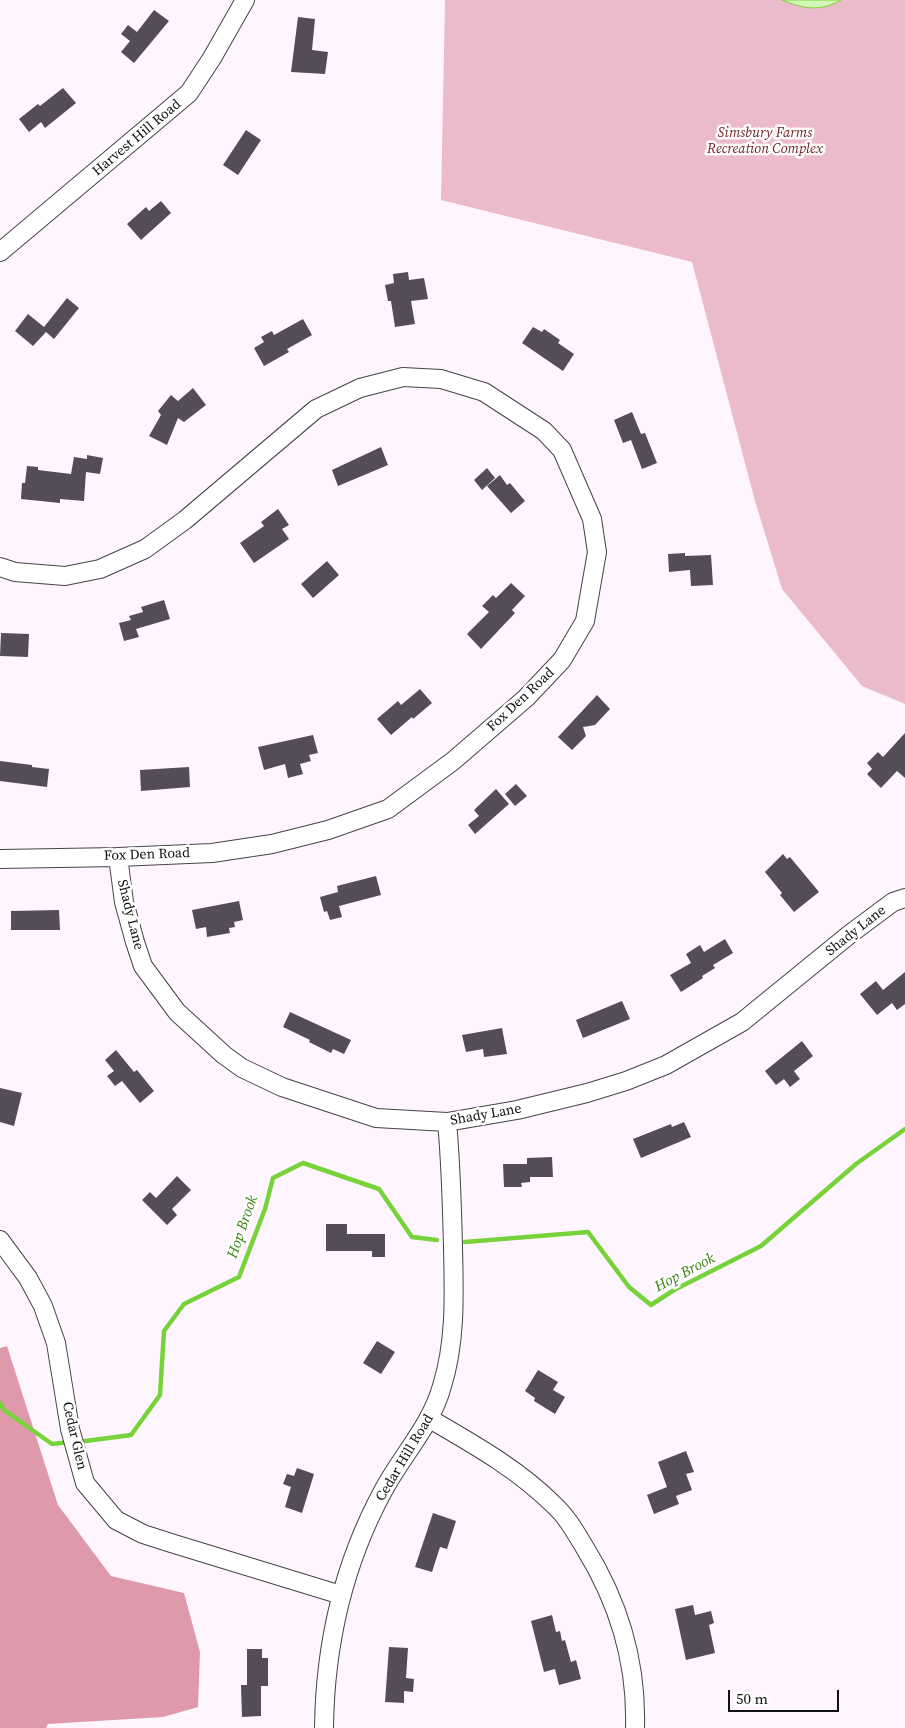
<!DOCTYPE html>
<html>
<head>
<meta charset="utf-8">
<style>
	body { margin:0 }
	#map { position:relative; width:905px; height:1728px; overflow:hidden; background:#fff5ff; font-family:"Source Serif 4",serif }
	canvas { display:block }
	.scale { position:absolute; left:728px; top:1690px; width:111px; height:22px; box-sizing:border-box; border:2px solid #111; border-top:0; padding-left:6px; font-size:15px; line-height:18px; white-space:nowrap; color:#111; -webkit-text-stroke:4px #fff; paint-order:stroke }
</style>
</head>
<body>
<div id="map">
<canvas width="905" height="1728"></canvas>
<div class="scale">50 m</div>
</div>
<script>
const c = document.querySelector('canvas').getContext('2d');
c.lineJoin = 'round';
function paint(path, color) { c.fillStyle = color; c.fill(path, 'evenodd'); }
function strokePath(path, color, width, dash) { c.strokeStyle = color; c.lineWidth = width; c.lineCap = dash ? 'butt' : 'round'; c.setLineDash(dash || []); c.stroke(path); }
function drawText(font, color, halo, rows, align = 'center') {
  c.font = font + ' "Source Serif 4",serif'; c.lineWidth = 5; c.setLineDash([]); c.textBaseline = 'middle'; c.strokeStyle = halo; c.fillStyle = color; for (const [text, x, y, turn = 0] of rows) {
    c.save(); c.translate(x, y); c.rotate((+turn || 0) * Math.PI / 180); c.textAlign = isNaN(turn) ? turn : align; if (halo) c.strokeText(text, 0, 0); c.fillText(text, 0, 0); c.restore();
  }
}
const green = new Path2D(`
	M445,0H905V704L862,686L782,589L755,501L692,262L441,200Z`);
const forest = new Path2D(`
	M7,1346L58,1505L111,1576L184,1593L200,1652L198,1707L163,1717L48,1724L46,1728H0V1348Z`);
const water = new Path2D(`
	M782,0H841C820,12 804,9 782,0Z`);
const stream = new Path2D(`
	M465,1242L588,1232L629,1287L651,1305L674,1290L761,1246L856,1164L905,1129
	M0,1403L4,1410L52,1444L70,1442
	M78,1442L131,1435L160,1395L164,1331L184,1304L239,1277L265,1209L273,1178L303,1163L379,1189L412,1237L437,1240`);
const building = new Path2D(`
	M154,10L169,21L134,63L121,52L130,41L121,34L128,25L137,32Z
	M298,17L315,19L312,50L328,52L325,74L291,72Z
	M63,88L76,103L45,128L41,122L29,132L19,119L38,104L40,106Z
	M246,130L261,140L238,175L223,165Z
	M161,201L171,213L141,240L127,224L146,207L149,211Z
	M408,272L409,280L424,278L428,299L411,301L415,324L395,327L391,301H388L385,285L394,283L393,274Z
	M67,298L79,308L54,339L46,332L33,346L15,331L28,314L44,327Z
	M303,319L312,335L287,349L289,352L264,366L254,348L264,342L261,337L272,331L274,335Z
	M533,327L542,332L544,329L560,340L558,343L574,354L563,371L522,343Z
	M193,388L206,405L184,422L178,418L167,445L149,436L161,415L158,411L171,395L178,401Z
	M632,412L641,434L645,433L657,463L642,469L631,440L623,443L614,420Z
	M381,447L388,465L338,486L332,470Z
	M87,455L103,458L100,474L86,472L84,501L60,499V503L21,499L22,483H25L27,466L38,467V470L71,474L74,457L87,459Z
	M487,468L495,478L482,490L474,480Z
	M500,475L507,485L510,483L525,501L511,513L487,486Z
	M278,509L289,525L282,529L289,539L254,563L240,543L264,526L261,522Z
	M685,553V556L711,555L713,585L691,586L690,570L669,572L668,554Z
	M327,561L339,575L313,598L301,584Z
	M511,583L525,596L512,610L515,613L481,649L467,634L489,612L482,606L493,595L496,598Z
	M164,600L170,619L136,629L139,637L124,641L119,623L131,620L129,616L143,612L141,607Z
	M1,633L29,634L28,657L0,656Z
	M420,689L432,703L413,719L412,717L391,735L377,719L398,701L401,705Z
	M597,695L610,709L595,725L583,727L586,736L572,750L558,737Z
	M905,733V778L897,771L881,788L867,774L872,769L867,763L878,752L883,757Z
	M313,735L318,753L309,755L311,761L300,764L303,774L288,778L285,764L264,770L258,747Z
	M0,761L32,765V767L49,769L47,787L0,781Z
	M189,767L190,787L141,791L140,770Z
	M516,784L527,796L515,806L505,794Z
	M496,789L509,804L475,834L468,825L479,816L474,810Z
	M783,854L787,859L790,857L819,892L794,912L780,895L782,893L765,872Z
	M376,876L381,895L339,906L342,917L330,920L327,911L324,912L320,897L338,892L337,886Z
	M239,901L243,920L234,922L235,927L229,928L230,933L207,937L206,927L196,929L192,910Z
	M59,910L60,930H11V911Z
	M725,939L733,953L713,965L715,968L702,976L703,978L681,992L670,975L691,963L686,954L700,945L704,952Z
	M905,972V1004L897,1010L892,1003L877,1015L860,994L876,981L883,990Z
	M622,1001L630,1019L583,1038L576,1020Z
	M290,1012L351,1040L344,1054L333,1049L331,1053L309,1042L310,1040L283,1027Z
	M502,1028L507,1054L484,1057L483,1049L466,1052L462,1035Z
	M802,1041L813,1056L794,1071L800,1079L790,1087L784,1079L776,1085L765,1071Z
	M116,1050L134,1072L137,1070L154,1091L140,1103L122,1081L115,1086L107,1076L114,1071L105,1060Z
	M0,1088L22,1093L14,1126L0,1122Z
	M684,1122L691,1137L641,1158L633,1139L671,1124L672,1127Z
	M552,1157L553,1177H530V1182L521,1183L522,1187H504L503,1164H527V1158Z
	M177,1176L191,1190L172,1209L177,1215L167,1225L142,1200L150,1192L156,1198Z
	M326,1224H347V1234H385V1257H372V1251H326Z
	M377,1341L395,1352L381,1374L363,1363Z
	M538,1370L558,1382L553,1390L565,1397L555,1414L534,1401L535,1398L525,1391Z
	M686,1451L694,1472L686,1474L692,1490L676,1496L679,1504L654,1514L647,1495L667,1487L658,1462Z
	M297,1468L314,1474L302,1513L285,1507L291,1487L283,1484L287,1474L294,1476Z
	M433,1513L456,1521L447,1549L440,1547L432,1572L415,1567Z
	M693,1605L695,1615L711,1611L714,1623L709,1625L715,1653L686,1660L675,1609Z
	M552,1615L556,1632L560,1631L562,1641L565,1640L571,1662L576,1660L581,1679L559,1685L555,1669L544,1672L531,1621Z
	M389,1647L408,1648L406,1678L414,1679L413,1692L404,1691V1703L385,1702Z
	M247,1649H262V1658H268V1686H261V1716L242,1717L241,1685H247Z`);
const minor = new Path2D(`
	M0,252L189,93L212,58L245,0
	M0,567L15,572L65,576L100,569L145,549L185,520L316,409L360,388L403,377L441,379L484,392L544,431L562,450L592,519L597,552L585,621L562,660L526,698L453,761L388,809L328,830L272,844L212,853L118,857L0,859
	M118,857L124,902L135,942L143,966L177,1012L224,1055L242,1068L282,1087L376,1118L447,1122L517,1110L587,1093L626,1081L666,1065L742,1022L850,934L893,902L905,898
	M0,1240L28,1278L43,1306L56,1343L70,1429L85,1483L116,1520L143,1534L171,1543L341,1595
	M430,1419C473,1444 518,1469 554,1505C567,1517 576,1533 585,1548C619,1603 637,1663 635,1728
	M324,1728C325,1645 343,1565 383,1491C402,1455 431,1426 442,1386C456,1341 454,1294 453,1247C452,1205 451,1164 447,1122`);
const parkNames = [
	["Simsbury Farms",765,133],
	["Recreation Complex",765,149]
];
const streetNames = [
	["Harvest Hill Road",137,138,-40],
	["Fox Den Road",521,700,-43],
	["Fox Den Road",147,855,-2],
	["Shady Lane",130,915,76],
	["Shady Lane",856,931,-38],
	["Shady Lane",486,1115,-10],
	["Cedar Glen",74,1436,77],
	["Cedar Hill Road",405,1458,-59]
];
const waterNames = [
	["Hop Brook",243,1227,-71],
	["Hop Brook",685,1273,-28]
];
paint(green, '#ecbbcb');
paint(forest, '#de9aab');
paint(water, '#d3f9b7');
strokePath(water, '#78d33b', 1);
strokePath(stream, '#78d33b', 4.5);
paint(building, '#554c5a');
strokePath(minor, '#444', 20);
strokePath(minor, '#fff', 18);
drawText('italic 14px', '#6d1d1d', '#fff', parkNames);
drawText('14px', '#111', '#fff', streetNames);
drawText('italic 15px', '#3c8412', '#fff', waterNames);
</script>
</body>
</html>
